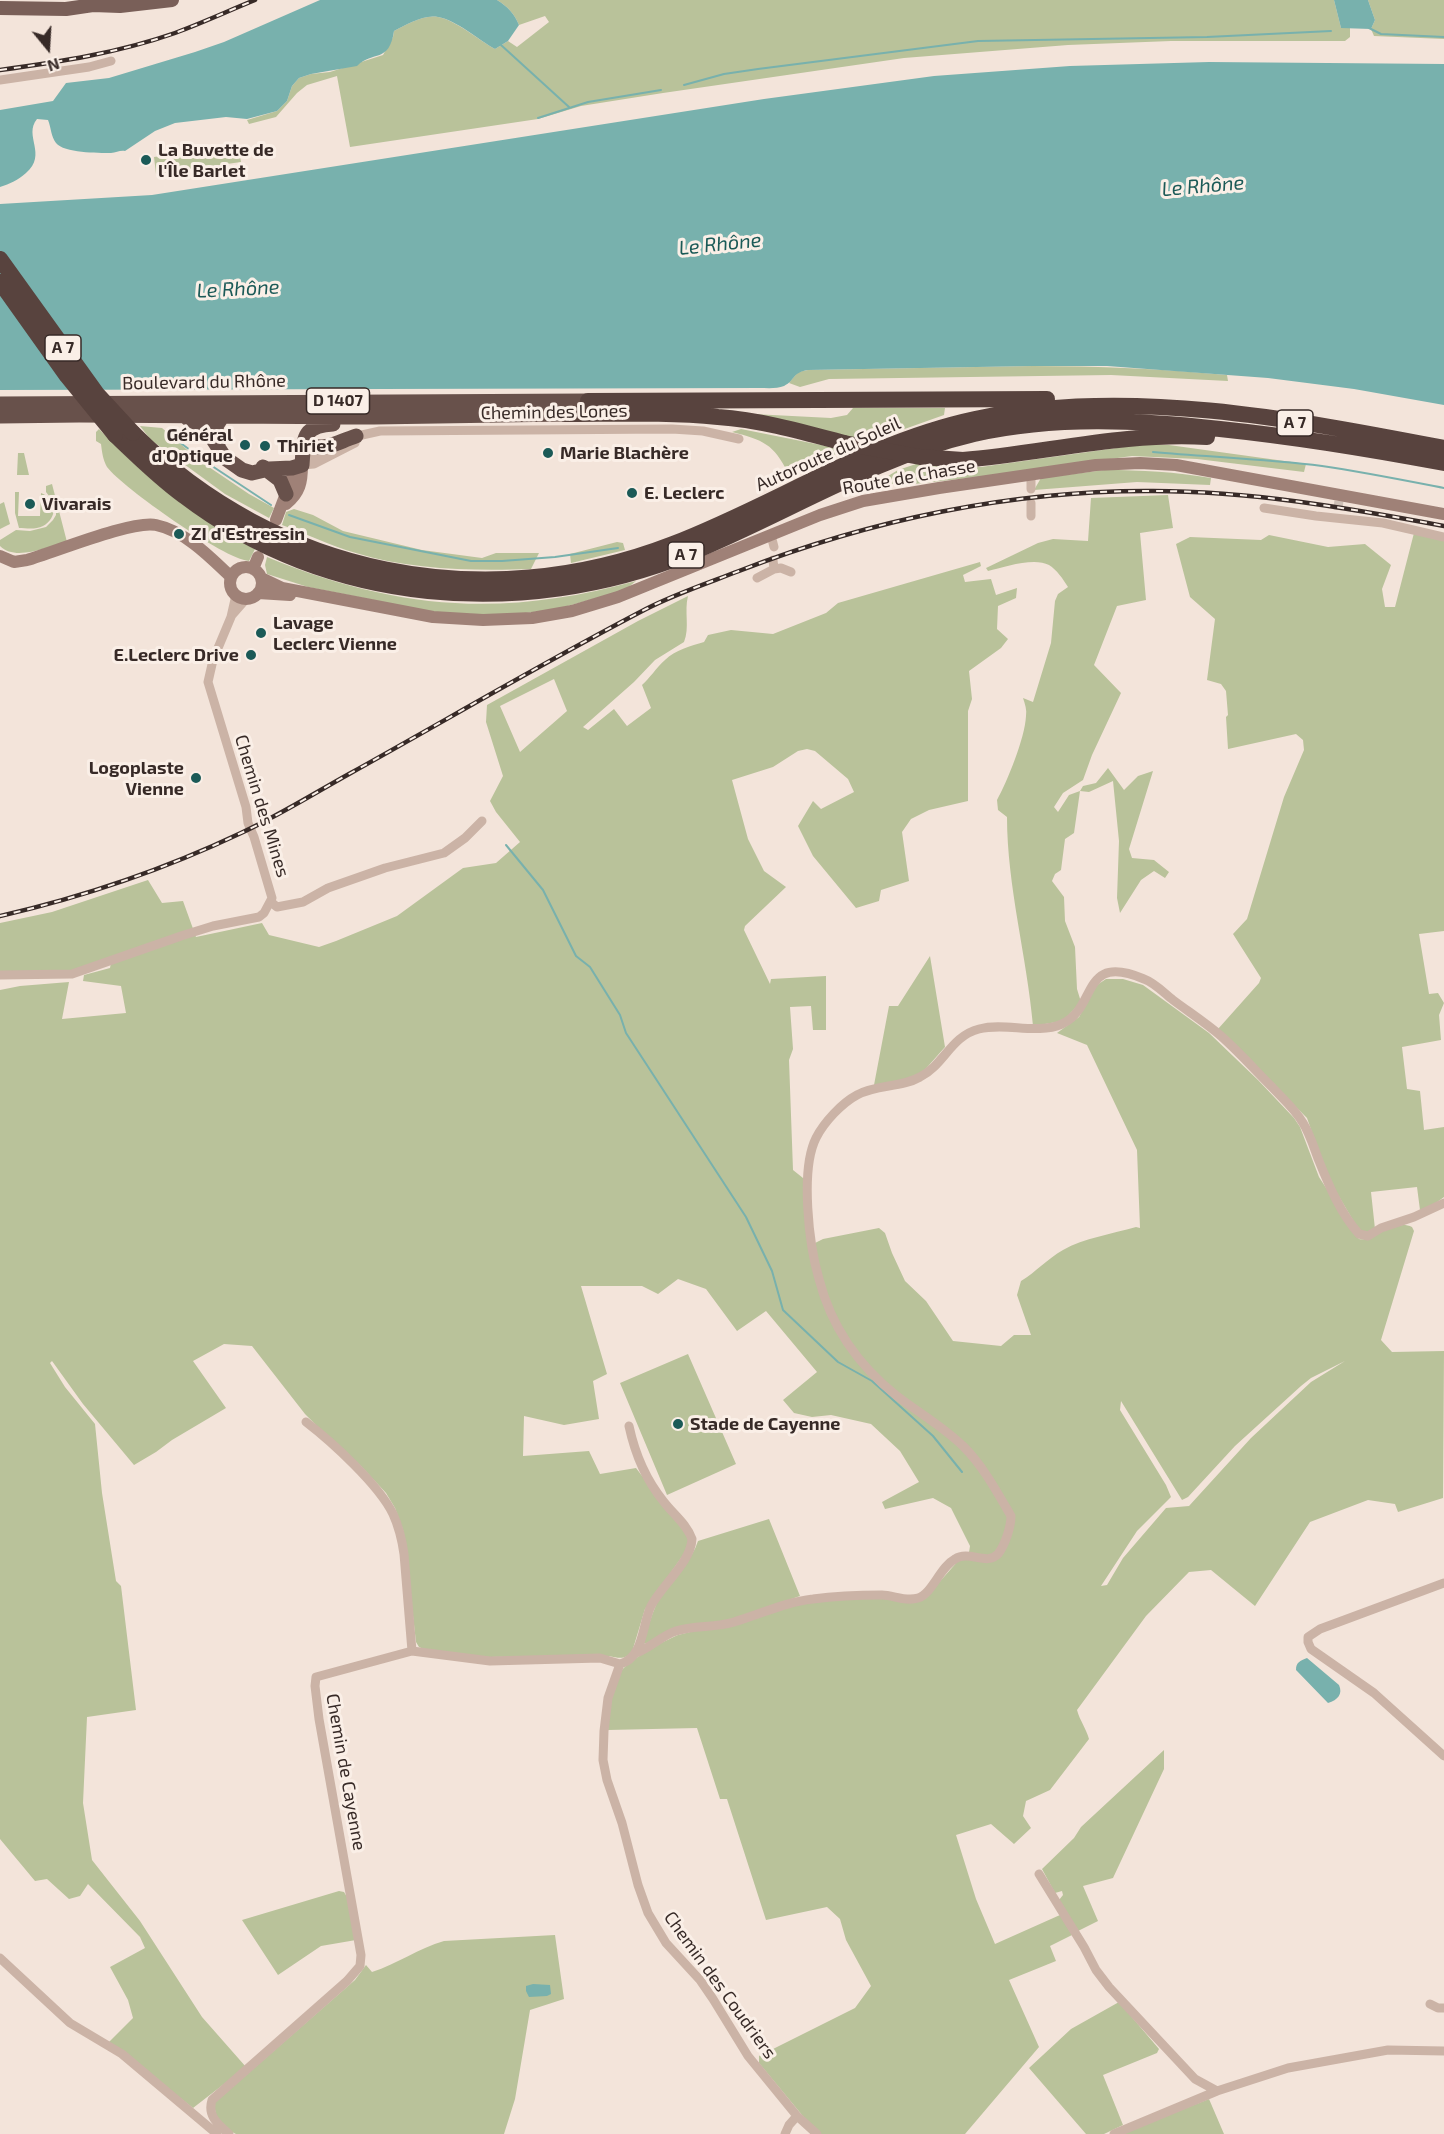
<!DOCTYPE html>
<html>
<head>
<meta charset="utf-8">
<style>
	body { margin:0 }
	#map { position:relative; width:1444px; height:2134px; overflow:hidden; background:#f3e4da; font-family:"Exo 2",sans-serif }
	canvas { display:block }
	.north { position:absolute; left:18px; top:18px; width:60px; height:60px; -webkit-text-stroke:4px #faefe7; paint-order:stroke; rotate:162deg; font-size:16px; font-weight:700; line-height:24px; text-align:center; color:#372a27 }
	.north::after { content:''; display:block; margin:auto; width:21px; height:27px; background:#372a27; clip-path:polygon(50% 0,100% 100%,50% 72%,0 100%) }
</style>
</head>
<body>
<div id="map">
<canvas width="1444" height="2134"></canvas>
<div class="north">N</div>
</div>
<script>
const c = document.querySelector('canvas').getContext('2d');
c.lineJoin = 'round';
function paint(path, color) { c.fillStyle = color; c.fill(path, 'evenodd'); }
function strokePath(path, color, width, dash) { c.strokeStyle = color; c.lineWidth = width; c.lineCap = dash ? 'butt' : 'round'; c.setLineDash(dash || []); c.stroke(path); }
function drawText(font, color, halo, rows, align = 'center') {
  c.font = font + ' "Exo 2",sans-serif'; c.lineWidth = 6; c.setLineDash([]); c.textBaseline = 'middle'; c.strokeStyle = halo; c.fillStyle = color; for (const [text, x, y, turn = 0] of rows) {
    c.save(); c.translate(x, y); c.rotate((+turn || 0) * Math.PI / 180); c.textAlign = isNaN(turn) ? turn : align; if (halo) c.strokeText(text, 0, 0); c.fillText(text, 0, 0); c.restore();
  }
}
const green = new Path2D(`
	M497,0H1334L1341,28H1350V37L1345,41H1171L1068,45L904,58L663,93L581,106L538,119L350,147L337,76L307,85L297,93L276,117L249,124L247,120L277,111L287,101L292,86L299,78L311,74L330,72L383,55L393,37L394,31C406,25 424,14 438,17C455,20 479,40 495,49L508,41L517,47L549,22L545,16L519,25C514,13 508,7 497,0Z
	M1368,0H1444V39L1374,36L1371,29L1375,20Z
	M238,145L241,162L156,174L154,157Z
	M1033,366C1098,366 1163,369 1227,375L1228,381L1111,375L829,379L800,387L789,383L798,372L808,370Z
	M853,408H945L944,415L868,442L753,414L831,418L847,415Z
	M140,426L162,428L200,461L249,494L274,508L269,518L225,494L151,440Z
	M99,429C147,479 193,517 255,549L249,561C224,559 123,488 107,467C103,460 102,452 101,444L96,441V432Z
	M741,429L836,448L839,453L788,473C774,444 763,440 732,432Z
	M1145,444L1169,445L1306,464L1304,472L1197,459L1132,456L978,477L905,485L883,483V479L898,470L916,464L981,467Z
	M18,453H24L29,475H17Z
	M1105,470C1142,470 1175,472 1211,478L1210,485L1137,482L1034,490L1041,478Z
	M52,484L67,542C48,546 16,562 0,546V540L16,530L30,531L46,527L53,520L56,515V505L46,492V486Z
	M15,492H19L18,516H40L41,493C57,499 58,518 43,526C35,530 26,528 19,528L15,513Z
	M1168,495L1173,528L1140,533L1146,600L1117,606L1094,665L1121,693L1092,755L1083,780L1063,793L1054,807L1058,812L1069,795L1080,791L1083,786L1096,783L1108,768L1124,790L1138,776L1153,771L1129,849L1132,858L1154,860L1169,872L1165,878L1154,871L1141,880L1120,913L1117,898L1119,841L1113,781L1089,792L1080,791L1074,833L1065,839L1061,870L1055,874L1052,881L1064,897L1065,921L1075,947L1077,989L1081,1002L1063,1021L1033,1026C1027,957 1007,886 1007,817L998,810L997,800C1007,782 1025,738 1026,716C1027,710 1025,704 1023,698L1033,702L1051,643L1055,601L1058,594L1068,587C1063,579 1057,570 1049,565C1034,557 1004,567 988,571L986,568L1038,543L1053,539L1088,541L1091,498Z
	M4,502L10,524L0,529V504Z
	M294,509L313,515L343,531L422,550L482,558L496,553H539L531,569C475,571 410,570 356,553C331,546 307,534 282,525L286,512Z
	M1414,533L1444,540V931L1419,934L1429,994L1438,993L1444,1003L1439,1015L1441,1040L1402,1047L1407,1089L1420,1091L1424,1130L1444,1127V1197L1429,1208L1420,1210L1417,1187L1371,1192L1375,1229L1368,1232H1360L1328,1178L1307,1118L1218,1029L1259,983L1261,978L1233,934L1247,919L1284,797L1304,750L1303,740L1296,734L1228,749L1226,717L1228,715L1226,691L1221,684L1207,680L1215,619L1190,597L1176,544L1190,537L1261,540L1269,535L1328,547L1365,544L1391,565L1382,589L1385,607H1395Z
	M617,542L623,543L625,550L571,563L570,554Z
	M267,557C396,610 502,618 636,581L625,590L557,609L510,615L439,613L308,587L267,574L265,565Z
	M980,562L981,566L963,575L965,582L991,579L996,595L1017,588L1016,598L998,606L997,629L1008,639L1001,648L969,671L972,699L968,711V801L929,810L911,819L902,832L909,881L881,890L879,901L856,908L813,856L798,826L813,801L821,809L854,792L848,779L815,751L807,749L798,751L773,767L732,780L748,839L764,871L786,887L745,926L744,930L770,984L771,979L826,976V1030H813L811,1006L790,1007L793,1049L789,1060L793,1170L803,1178V1195L811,1245L823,1239L879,1228L885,1233L892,1253L905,1281L926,1301L953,1341L1001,1346L1014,1335H1031L1017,1295L1021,1281C1036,1272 1047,1259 1063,1250C1084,1238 1112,1234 1136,1227L1140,1228L1137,1150L1087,1045L1057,1033L1079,1017L1097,985L1106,979H1123L1143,985L1209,1033L1258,1080L1294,1118L1300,1127L1319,1177L1359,1239C1372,1242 1394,1218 1412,1227L1414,1231L1381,1340L1392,1352L1444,1351L1443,1498L1398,1512L1395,1504L1368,1500L1310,1522L1255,1606L1211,1570L1189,1572L1146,1616L1077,1710C1080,1721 1086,1728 1089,1739L1050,1790L1026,1801L1023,1816L1031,1828L1014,1844L991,1824L956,1835L976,1899L995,1944L1060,1915L1072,1935L1050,1946L1056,1961L1009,1980L1039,2047L965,2134H821L802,2115L759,2063V2056L855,2008L871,1986L846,1940L840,1919L827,1907L766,1920L727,1799H720L697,1728L608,1730C610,1714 612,1682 622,1670C632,1658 664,1641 678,1635L802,1604L845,1599L927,1596L958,1561L968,1559L970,1546L951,1508L933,1498L885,1509L882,1502L919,1482L900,1451L871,1424L831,1415L812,1417L794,1413L783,1400L817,1372L766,1311L737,1331L706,1289L678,1279L658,1294L642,1286H581L607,1374L593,1381L599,1419L564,1425L524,1416L523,1456L589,1451L600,1474L636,1468L688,1536L689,1544L686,1551L645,1609L632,1652C625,1660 619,1658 609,1656L488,1657L426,1650L419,1647L416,1642L403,1530L395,1508L386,1493L361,1466L323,1432L305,1414L252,1346L224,1344L193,1361L226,1408L172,1440L156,1452L134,1465L83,1404L52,1361L50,1363L65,1387L95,1424L102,1493L116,1581L121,1586L136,1710L87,1717L83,1803L92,1860L140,1921L202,2017L246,2067L193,2108L109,2042L133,2018L128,2000L110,1967L145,1948L140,1937L88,1884L80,1896L69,1899L47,1879L35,1881L0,1839V990L20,986L69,982L62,1019L126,1013L121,986L83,981L84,975L110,968L112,958L72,973L0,974V923L52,912L148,880L162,903L183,901L196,937L262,923L269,935L319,947L336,941L397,916L463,868L496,863L520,842L496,812L490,801L503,776L486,722L487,705L638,621L688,596C684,611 690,628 684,642L655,660L634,682L583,727L588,730L614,709L627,726L651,708L642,685C650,678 656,668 665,660C675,650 691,646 704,642L708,635L731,630L773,634L826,613L838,603ZM554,679L567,711L520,752L500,706ZM1345,1361L1311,1382L1251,1438L1189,1506L1166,1508L1123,1558L1107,1585L1101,1586L1137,1531L1171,1497L1166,1485L1120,1410L1121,1401L1182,1500L1188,1497L1235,1446L1301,1386L1311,1378Z
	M930,956L945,1047L922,1073L914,1078L874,1085L889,1006H898Z
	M688,1354L736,1464L667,1495L620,1383Z
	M769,1519L800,1596L734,1619L643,1644C649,1624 654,1604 666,1588C678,1572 692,1560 698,1541Z
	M1164,1750V1769L1113,1878L1083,1886L1098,1921L1078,1931L1059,1900L1063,1895L1062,1891L1055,1893L1042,1869L1074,1838L1081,1827Z
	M339,1891L344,1892L347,1897L356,1940L321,1946L278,1975L242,1920Z
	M555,1935L564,1999L530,2010L515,2099L504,2134H236C220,2126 216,2120 214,2103L355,1980L366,1965L372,1972C397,1964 419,1948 444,1941Z
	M1119,2002L1159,2049L1157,2053L1103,2075L1123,2125L1104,2134H1086L1029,2068L1071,2029Z
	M1209,2099L1224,2134H1121Z`);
const water = new Path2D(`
	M320,0H497C508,7 514,13 519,25L508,41L495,49C479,40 456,20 438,17C424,14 406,25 394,31C389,64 373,50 357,66L311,74L299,78L292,86L287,101L277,111L247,119L226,117L175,123L155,131L125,151C120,150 116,153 111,153C98,153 64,153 56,143C51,137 51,127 48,120L37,119C23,136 48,154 26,173C18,180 10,184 0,187V110L53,101L66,83L109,78L195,52L224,42Z
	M1334,0H1368L1375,20L1371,29L1341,28Z
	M1209,62L1444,64V405L1354,389L1268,378L1107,366H1033L808,370C791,373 796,380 784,386C777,389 767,388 759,388L0,390V204L152,195L764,99L934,76L1070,66Z
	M1307,1658L1339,1685C1343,1694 1338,1700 1328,1703L1296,1670C1296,1662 1300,1661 1307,1658Z
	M533,1984L550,1985L551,1994L547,1996L529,1997L526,1991V1986Z`);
const stream = new Path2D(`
	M1369,28L1381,34L1444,37
	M501,45L569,107
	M684,85L724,74L758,69L978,41L1207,37L1331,31
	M538,118L588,102L661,90
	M167,433L209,464L271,505
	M1153,452C1209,457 1265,459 1322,466C1363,472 1403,480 1444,488
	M289,515L350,537L471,561H502L555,557L618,548
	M506,845L543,890L576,956L590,967L620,1015L626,1033L746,1217L772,1271L783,1310L838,1362L872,1381L933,1436L962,1472`);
const minorTunnel = new Path2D(`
	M1338,510L1339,500`);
const minor = new Path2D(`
	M0,80L89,67L111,61
	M353,437L380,431L672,429L703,431L739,439
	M302,465L313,456L329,452
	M302,465L314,464L355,443
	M1031,475V489
	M1264,508L1316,516L1383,523L1444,537
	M1031,516V503
	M771,535L774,547
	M774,569L781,568L791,572
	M757,578L774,569L773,560
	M232,615L246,599
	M271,902L277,907L303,902L328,888L385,868L444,853L465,838L482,821
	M0,975L72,974L184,935L213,926L259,917L264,913L272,898L254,837L248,823L246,807L208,682L213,660L231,617L236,595
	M306,1422C332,1442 379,1485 393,1514C399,1527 402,1540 404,1554L412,1651
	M1444,1583L1320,1629L1308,1637V1642L1311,1649L1374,1693L1444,1756
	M636,1653C650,1648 661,1636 676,1631C695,1625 715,1628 734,1622C761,1614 785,1602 813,1599C835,1596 859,1595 882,1595C893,1595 906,1602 918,1598C932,1594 940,1567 955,1559C969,1550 987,1566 998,1554C1005,1545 1011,1527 1011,1516C997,1492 983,1466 964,1447C944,1427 919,1413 897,1396C859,1366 831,1326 819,1279C809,1245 800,1170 816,1138C824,1122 842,1103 857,1095C877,1084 901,1088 920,1077C944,1065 951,1036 979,1029C1006,1022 1036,1035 1062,1024C1098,1008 1080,952 1144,979C1155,983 1164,993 1173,1000C1189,1012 1206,1023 1221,1036C1239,1052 1255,1070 1272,1087C1282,1098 1295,1109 1303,1123C1310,1134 1314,1148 1319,1161C1329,1186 1341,1214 1359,1234L1368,1236L1381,1228L1414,1217L1444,1203
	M620,1664L608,1698L604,1731L603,1760L607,1780L622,1823L638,1885L648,1913L666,1943L700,1980L713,1999L748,2056L797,2116L817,2134
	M1039,1874L1084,1947L1096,1970L1109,1987L1195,2079L1217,2091
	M0,1958L70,2023L122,2054L217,2134
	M1430,2004L1438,2008H1444
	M229,2134C218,2124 207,2116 212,2100L347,1981L360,1966L361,1955L319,1719L315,1686L316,1677L412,1651L490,1661L600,1658L620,1664C644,1658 642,1624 651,1606C662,1585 691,1562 692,1539C687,1524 673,1514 664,1502C646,1480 635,1454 629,1426
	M785,2134L789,2125L797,2116
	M1114,2134L1217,2091L1288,2068L1388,2050L1444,2051`);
const secondary = new Path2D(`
	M286,504C300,493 302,482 302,465
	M276,520L292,478L302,465
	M0,556L14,562L27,560C55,552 132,520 156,525C185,531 210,557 231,577
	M230 583a16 16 0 1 1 32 0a16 16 0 1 1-32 0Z
	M253,569L258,557
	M261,578L282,588L433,617L483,620L532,618L572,611L618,597L820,515L863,501L939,488L1096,465L1140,463L1176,465L1444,514
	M258,593L290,595`);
const primary = new Path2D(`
	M0,8L66,9L93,5L120,6L172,0`);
const trunk = new Path2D(`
	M0,404L588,401
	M0,416L79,415L374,417L565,414
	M187,418L205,427L225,458L242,470L252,473L269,469L292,468L302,465C304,438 302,426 333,424
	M218,444L216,426L226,411
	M304,444C326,452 335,443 356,436
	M263,467L280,480L286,494`);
const motorway = new Path2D(`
	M588,401L1047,399
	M565,414C616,414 667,412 718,417C761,420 803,432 844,443
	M133,433C276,576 485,617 673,544C775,505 867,442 975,419C1127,387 1293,419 1444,448
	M115,435C137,456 159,478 184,496C328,606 523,620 688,554C784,515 872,458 974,434C1055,416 1138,420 1220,429C1296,437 1370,449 1444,463
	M963,460C1045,453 1125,432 1207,437`);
const rail = new Path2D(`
	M0,70C59,62 118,53 175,33C202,23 228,11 255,0
	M0,916C83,897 163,870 241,833C278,816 313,794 349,774C448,719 546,661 646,609C675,594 708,583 739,571C870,520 1012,490 1153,491C1251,491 1348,508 1444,526`);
const motorwayBridge = new Path2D(`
	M0,259L97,394L133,433
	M0,282L67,376L115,435
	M844,443L920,457L963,460`);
const markers = [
	[146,160,6,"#1b5a57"],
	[245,445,6,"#1b5a57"],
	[265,446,6,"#1b5a57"],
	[548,453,6,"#1b5a57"],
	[632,493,6,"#1b5a57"],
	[30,504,6,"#1b5a57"],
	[179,534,6,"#1b5a57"],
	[261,633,6,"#1b5a57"],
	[251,655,6,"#1b5a57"],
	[196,778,6,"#1b5a57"],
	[678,1424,6,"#1b5a57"]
];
const shields = [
	[63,348,36],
	[338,401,63],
	[1295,423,36],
	[686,555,36]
];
const shieldNames = [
	["A 7",63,348],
	["D 1407",338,401],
	["A 7",1295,423],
	["A 7",686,555]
];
const poiNames = [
	["La Buvette de",158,150],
	["l'Île Barlet",158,171],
	["Général",233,435,"right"],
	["d'Optique",233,456,"right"],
	["Thiriet",277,446],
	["Marie Blachère",560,453],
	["E. Leclerc",644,493],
	["Vivarais",42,504],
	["ZI d'Estressin",191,534],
	["Lavage",273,623],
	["Leclerc Vienne",273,644],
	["E.Leclerc Drive",239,655,"right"],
	["Logoplaste",184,768,"right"],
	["Vienne",184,789,"right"],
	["Stade de Cayenne",690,1424]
];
const streetNames = [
	["Boulevard du Rhône",204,382,-1],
	["Chemin des Lones",554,412,-1],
	["Autoroute du Soleil",828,454,-24],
	["Route de Chasse",909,477,-10],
	["Chemin des Mines",262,806,73],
	["Chemin de Cayenne",346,1772,80],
	["Chemin des Coudriers",720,1985,54]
];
const waterNames = [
	["Le Rhône",1203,186,-5],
	["Le Rhône",720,244,-6],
	["Le Rhône",238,289,-3]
];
paint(green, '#b9c29a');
paint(water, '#78b1ad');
strokePath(stream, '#78b1ad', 2);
strokePath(minorTunnel, '#cdbfb6', 9, [9, 4.5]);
strokePath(minor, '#cbb3a6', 9);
strokePath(secondary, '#9f8177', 12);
strokePath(primary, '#795f58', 14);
strokePath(trunk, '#68514b', 15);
strokePath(motorway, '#58433e', 16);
strokePath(rail, '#372a27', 4.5);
strokePath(rail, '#faefe7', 2, [7]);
strokePath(motorwayBridge, '#58433e', 16);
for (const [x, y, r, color] of markers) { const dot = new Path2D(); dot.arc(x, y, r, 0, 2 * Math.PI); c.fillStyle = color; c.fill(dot); strokePath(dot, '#faefe7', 2); }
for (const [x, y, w] of shields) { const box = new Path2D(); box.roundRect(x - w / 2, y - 13, w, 26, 4.5); c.fillStyle = '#faefe7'; c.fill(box); strokePath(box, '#372a27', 1.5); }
drawText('bold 16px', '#372a27', null, shieldNames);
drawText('bold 18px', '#372a27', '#faefe7', poiNames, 'left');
drawText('18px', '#372a27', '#faefe7', streetNames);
drawText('italic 20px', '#1b5a57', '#faefe7', waterNames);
</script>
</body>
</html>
